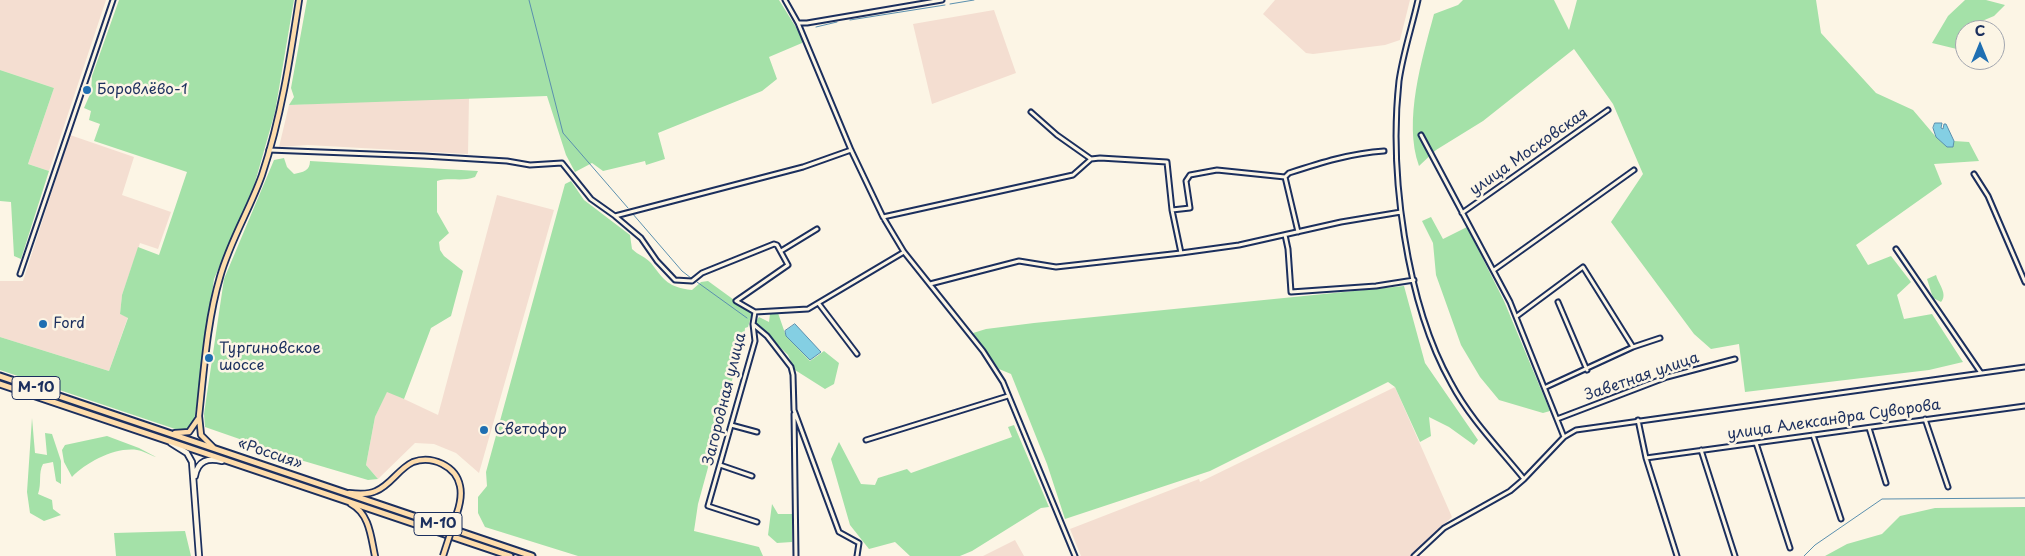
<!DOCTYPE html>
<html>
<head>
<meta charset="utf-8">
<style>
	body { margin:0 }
	#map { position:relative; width:2025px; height:556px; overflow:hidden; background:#fcf5e5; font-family:"Playpen Sans",sans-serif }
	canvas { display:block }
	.north { position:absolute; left:1955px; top:20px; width:50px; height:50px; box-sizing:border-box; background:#fcf5e5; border:1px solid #a2a6af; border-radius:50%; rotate:0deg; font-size:14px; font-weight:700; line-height:20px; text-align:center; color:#1b2f5e }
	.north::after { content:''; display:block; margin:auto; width:18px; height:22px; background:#1f6fb2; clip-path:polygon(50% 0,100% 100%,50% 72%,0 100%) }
</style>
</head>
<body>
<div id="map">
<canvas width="2025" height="556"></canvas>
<div class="north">С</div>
</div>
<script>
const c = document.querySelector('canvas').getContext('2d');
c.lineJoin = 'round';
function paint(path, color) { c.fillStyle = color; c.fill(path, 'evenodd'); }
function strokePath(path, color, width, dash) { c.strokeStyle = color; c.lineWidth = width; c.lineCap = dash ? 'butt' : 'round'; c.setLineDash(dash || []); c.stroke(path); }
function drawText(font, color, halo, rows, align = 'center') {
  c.font = font + ' "Playpen Sans",sans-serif'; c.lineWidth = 5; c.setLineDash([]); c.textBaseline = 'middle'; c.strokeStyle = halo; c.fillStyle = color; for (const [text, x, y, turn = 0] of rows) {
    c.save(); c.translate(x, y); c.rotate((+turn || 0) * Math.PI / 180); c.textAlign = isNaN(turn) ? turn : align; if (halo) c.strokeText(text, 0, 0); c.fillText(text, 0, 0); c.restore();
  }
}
const built = new Path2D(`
	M0,0H106L49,171L28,164L54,88L0,70Z
	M1275,0H1410L1400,40L1385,45L1313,54L1306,53L1263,14Z
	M994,10L1016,73L932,104L913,24Z
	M469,97L468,154L308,145L279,147L289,105Z
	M70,135L134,157L122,195L171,212L158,249L140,243L122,295L120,314L128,317L109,371L0,337V281H23Z
	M497,195L554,210L479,473L456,453L434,444L415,443L378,479L366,465L375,417L387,391L438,415Z
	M1395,387L1452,517L1410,556H1081L1070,529L1199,479L1200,482Z
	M1015,540L1024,556H983Z`);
const green = new Path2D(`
	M119,0H294L275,112L254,186L214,279L194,422L189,429L181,431L0,370V337L109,371L128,318L120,314L122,295L138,247L159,255L187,172L94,141L100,124L89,120L91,111L84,108L91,92L92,76Z
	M307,0H779L802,37V43L769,57L777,79L762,91L658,133L665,159L646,165L645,161L603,171L592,163L575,172L566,155L547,96L289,105L294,97L291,88Z
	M1463,0H1554L1569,30L1577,0H1816L1821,33L1876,93L1913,110L1936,137L1953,144L1954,141L1969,142L1979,161L1934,164L1942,184L1856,245L1868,265L1891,256L1911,282L1897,295L1904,319L1932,314L1963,362L1929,370L1745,392L1739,344L1711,349L1694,334L1611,222L1643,174L1613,104L1574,49L1483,121L1436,150L1419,166C1403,121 1422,59 1434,14L1458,5Z
	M1965,0H1986L2005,5L1994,16L1975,24L1971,30H1965V51L1932,43L1948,16Z
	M0,70L54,88L28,164L49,171L21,259L14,256L11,202L0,201Z
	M284,158L287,167L294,174C303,172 310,171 310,161L478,171L475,177C462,182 450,177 437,181V212L449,233L439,242L440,250L444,256L463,271L451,316L431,328L404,399L387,392L375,417L366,465L378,479L368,480L297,459L205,427L204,414L224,279L274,160Z
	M571,181L584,200L630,235L632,249C638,255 646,257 651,263C665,281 668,287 692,290L701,282L708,281L752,313L748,327L745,328L744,337L698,504L694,531L759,547L763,556H578L485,527L478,513V497L487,486L486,472L565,184Z
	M1431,217L1443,239L1467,227L1504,301L1550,411L1543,413L1499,400L1480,377L1461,345L1436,275L1433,243L1422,221Z
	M1936,275C1939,285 1948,294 1941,302L1933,298L1927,279Z
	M1404,286L1425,363L1478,440L1474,445L1449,427L1429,417L1431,436L1420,442L1395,387L1388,382L1210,471L1065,519L1047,464L1011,374L999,369L973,333L986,329L1034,323Z
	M778,313L786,336L810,361L824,351L839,363L834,384L825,389L795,370L788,355L755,323L759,317L769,322L770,314Z
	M32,418L35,453L47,455L45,433L52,434L61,461V484L56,481L53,462L43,464C38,473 42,483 38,494L52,500L53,509L61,515L44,521L30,513L27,492Z
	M1014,425L1049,507L1041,508L972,551L960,556H910L895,542L869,549L850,525L831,459L839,442L861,484L875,485L878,478L907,469L911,473L1012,437L1008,427Z
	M107,436L139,448L156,457C150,455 144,451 137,450C115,447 87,462 72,477L64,462L62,450L65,445Z
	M772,504L778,514H792V542L777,543L768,535Z
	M2025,507V556H1825L1847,544L1882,534L1900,516L1935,508Z
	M185,531L191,556H116L114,533Z`);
const water = new Path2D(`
	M1935,123H1942L1941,128L1943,129L1944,124H1946L1954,141L1953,147H1947L1936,137L1933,128Z
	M795,324L821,352L810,360L786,336L785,331Z`);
const stream = new Path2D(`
	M529,0L563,133L628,208
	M950,4L974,0
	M850,20L945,5
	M816,27L837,22
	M632,213L682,271L691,278L726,261
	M697,282L747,318
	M1804,556L1815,545L1882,499L2025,498`);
const minor = new Path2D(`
	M785,0L798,23L851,150L883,217L904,252L983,351L1003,382L1075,556
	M1418,0C1412,27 1403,53 1399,81C1389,172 1406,303 1451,383C1470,419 1499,448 1524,479
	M799,23H807L942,0
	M1031,112L1057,135L1091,159
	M1421,135L1510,302L1564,437
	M269,150L424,156L507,161L530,165L562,163L591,199L615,216L803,167L851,150
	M1974,174L1988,196L2025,282
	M1285,177L1298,232
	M1172,210L1190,208L1186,181L1190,175L1217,170L1285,177L1289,173C1320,163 1351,153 1384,151
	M1462,213L1608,110
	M615,216L641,238L657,261L675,280L692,281L702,273L774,244L777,245L788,265L736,301L755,312
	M883,217L1073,175L1091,159L1100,158L1167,162L1172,210L1181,253L1239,245L1341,222L1401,212
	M1285,235L1288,249L1291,292L1376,286L1414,280
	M1896,249L1981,373
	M781,251L817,229
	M1494,270L1634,170
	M20,274L113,0
	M930,284L1019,261L1056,267L1181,253
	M1558,302L1587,370
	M819,304L857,354
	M1517,316L1583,267L1633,347
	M754,325L767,336L791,367L793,375L794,410L839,532L859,543L857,556
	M1546,387L1633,347L1660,338
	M794,414L796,556
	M1557,419L1667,377L1735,359
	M1925,419L1948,487
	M1638,420L1646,458L1677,556
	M731,425L757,432
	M1869,428L1886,483
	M1813,435L1841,519
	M866,440L1008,396
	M1756,443L1790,548
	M1701,450L1735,556
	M1646,458L2025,406
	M720,465L752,476
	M757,522L708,506L755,341L753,324L755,312L808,309L904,252
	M1414,556L1444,528L1510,491L1524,479L1564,437L1576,430L2025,367`);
const secondary = new Path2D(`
	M171,443L187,453L192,462L199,556
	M195,476C198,460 208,458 222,461`);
const primary = new Path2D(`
	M175,433L189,432L198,419
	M213,447L201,435L199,416C204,370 207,321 220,277C230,241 250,209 262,175C281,118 290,59 299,0
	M349,493C358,494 368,495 376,491C391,485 398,469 413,462C432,455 456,466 460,486C462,495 460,504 457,513
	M351,504C370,514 371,538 375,556`);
const trunk = new Path2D(`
	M0,376L532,556
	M0,384L510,556`);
const primaryBridge = new Path2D(`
	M443,556L457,513`);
const markers = [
	[87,90,5,"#1f6fb2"],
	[43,324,5,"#1f6fb2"],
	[209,358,5,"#1f6fb2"],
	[484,430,5,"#1f6fb2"]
];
const shields = [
	[36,388,48],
	[438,524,48]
];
const shieldNames = [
	["М-10",36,388],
	["М-10",438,524]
];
const poiNames = [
	["Боровлёво-1",97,90],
	["Ford",53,324],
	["Тургиновское",219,349],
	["шоссе",219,366],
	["Светофор",494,430]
];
const streetNames = [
	["улица Московская",1529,152,-35],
	["Заветная улица",1642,377,-19],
	["Загородная улица",725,399,-76],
	["улица Александра Суворова",1834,420,-8],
	["«Россия»",270,454,19]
];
paint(built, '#f4ded1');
paint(green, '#a4e1a8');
paint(water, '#84cfe3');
strokePath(water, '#5a8fae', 1);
strokePath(stream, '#5a8fae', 1);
strokePath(minor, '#1b2f5e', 7);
strokePath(secondary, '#1b2f5e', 8);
strokePath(primary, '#1b2f5e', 8);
strokePath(trunk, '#1b2f5e', 9);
strokePath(minor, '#fcf5e5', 3);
strokePath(secondary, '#fcf5e5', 4.5);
strokePath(primary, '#fddcac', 4.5);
strokePath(trunk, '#fddcac', 5);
strokePath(primaryBridge, '#1b2f5e', 8, []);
strokePath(primaryBridge, '#fddcac', 4.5);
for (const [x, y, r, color] of markers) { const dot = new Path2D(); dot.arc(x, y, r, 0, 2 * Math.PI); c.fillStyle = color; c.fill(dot); strokePath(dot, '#fcf5e5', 2); }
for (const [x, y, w] of shields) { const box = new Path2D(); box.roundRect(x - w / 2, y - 11.5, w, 23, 4); c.fillStyle = '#fcf5e5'; c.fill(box); strokePath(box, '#1b2f5e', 1); }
drawText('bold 14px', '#1b2f5e', null, shieldNames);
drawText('15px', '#1b2f5e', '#fcf5e5', poiNames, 'left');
drawText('15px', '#1b2f5e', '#fcf5e5', streetNames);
</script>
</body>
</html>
